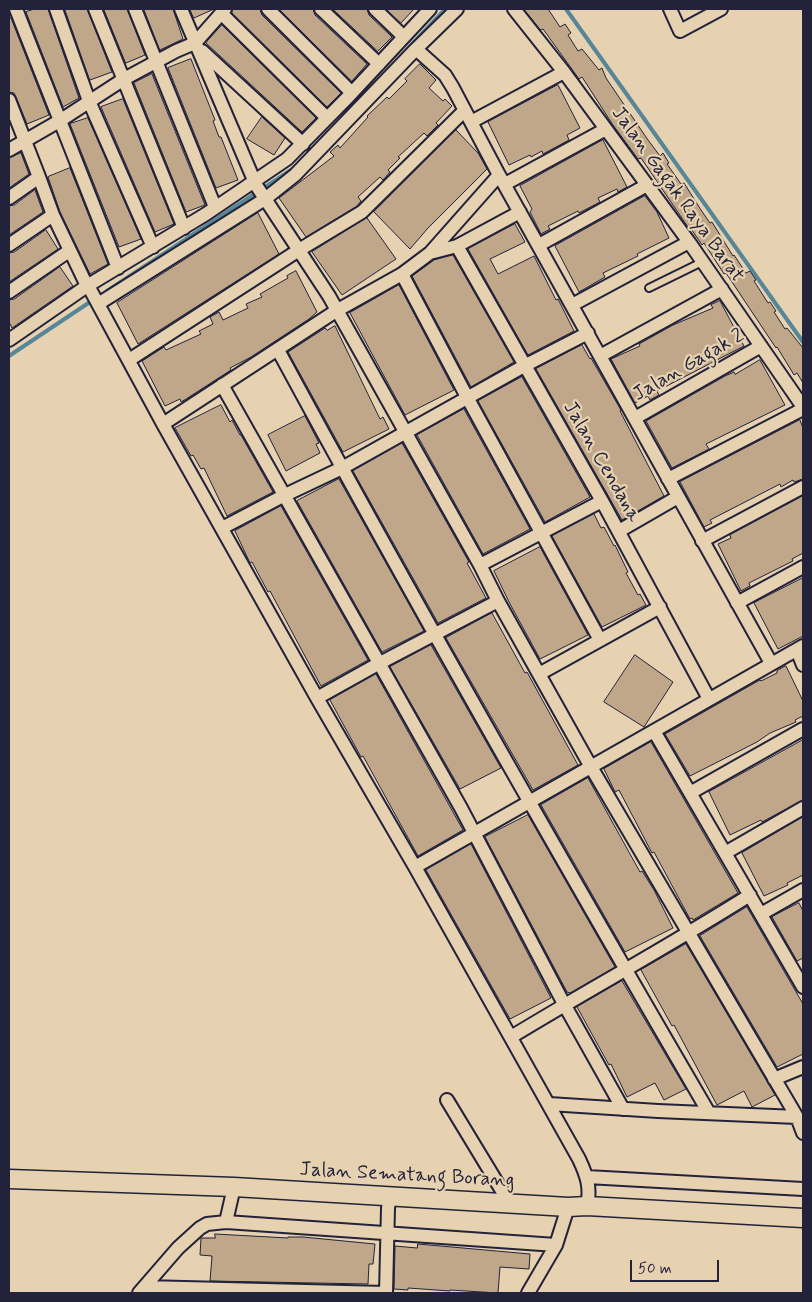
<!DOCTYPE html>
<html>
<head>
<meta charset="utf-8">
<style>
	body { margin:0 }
	#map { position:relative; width:812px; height:1302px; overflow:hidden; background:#e6d2b0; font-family:Mynerve,sans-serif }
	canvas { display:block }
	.frame { position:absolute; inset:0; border:10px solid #22223b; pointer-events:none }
	.scale { position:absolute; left:630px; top:1260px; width:89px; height:22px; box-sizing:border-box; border:2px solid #22223b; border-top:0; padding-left:6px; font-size:15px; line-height:18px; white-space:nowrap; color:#22223b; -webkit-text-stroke:4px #e6d2b0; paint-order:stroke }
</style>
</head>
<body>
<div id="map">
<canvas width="812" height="1302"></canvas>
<div class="frame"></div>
<div class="scale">50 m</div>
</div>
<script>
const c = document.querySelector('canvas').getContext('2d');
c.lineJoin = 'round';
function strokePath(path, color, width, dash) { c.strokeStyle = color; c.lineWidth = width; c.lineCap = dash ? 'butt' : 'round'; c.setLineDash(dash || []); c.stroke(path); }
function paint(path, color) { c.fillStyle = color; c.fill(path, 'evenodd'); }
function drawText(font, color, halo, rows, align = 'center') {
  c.font = font + ' Mynerve,sans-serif'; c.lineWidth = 4.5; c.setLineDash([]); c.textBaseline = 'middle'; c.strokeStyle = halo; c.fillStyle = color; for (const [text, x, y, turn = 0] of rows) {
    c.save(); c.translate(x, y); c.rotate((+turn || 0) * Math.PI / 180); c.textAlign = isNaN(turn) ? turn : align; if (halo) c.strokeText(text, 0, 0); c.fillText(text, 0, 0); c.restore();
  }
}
const stream = new Path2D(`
	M566,9L803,342
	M385,73L445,9
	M107,291L294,168
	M9,356L93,300`);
const building = new Path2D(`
	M35,9H48L79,98L63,107L26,12Z
	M65,9H87L112,72L90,80Z
	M104,9H127L145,55L126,63Z
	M144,9H173L183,39L160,50Z
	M190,9H214L194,18Z
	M233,9H260L262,15L341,93L327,107L232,13Z
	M279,9H313L315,15L367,64L352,81Z
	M333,9H367L369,15L392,37L378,51Z
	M386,9H414L401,23Z
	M524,9H548L560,27L565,24L571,33L568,35L578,51L582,49L599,70L602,68L606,78L648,140L660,156L663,153L669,163L667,164L681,184L684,183L701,210L710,223L712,222L733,256L734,255L746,273L750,271L756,280L754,281L768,303L770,302L776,311L774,312L785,329L787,328L803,348V383L797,373L794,375L777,347L776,348L726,273L724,274L704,243L702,245L691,229L690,230L641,158L638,159L613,125L582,77L579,79L543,29L541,30Z
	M11,18L49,115L27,124L16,97L14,93L9,92V19Z
	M222,25L316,118L302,132L206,43Z
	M191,59L215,120L213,121L219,137H221L238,180L216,188L168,68Z
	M420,64L436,80L429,88L443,101L445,99L452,106L436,123L438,125L427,136L424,133L398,157L400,158L388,170L390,172L383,180L380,177L358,197L361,201L357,206L306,237L279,198L334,156L330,152L338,145L340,148L368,117L367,116L387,97L389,99L407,81L405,79Z
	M152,74L205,205L186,212L134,83Z
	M558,85L580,128L567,135L569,140L543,154L542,151L531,157L530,155L509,165L488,122Z
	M123,99L174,224L155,232L101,107Z
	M262,117L285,138L274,155L247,139Z
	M88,118L141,239L119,247L70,124Z
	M456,130L478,153L487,169L428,228L410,249L374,212Z
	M603,140L627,187L618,192L617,189L598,198L600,202L579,213L578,211L548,226L550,229L541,234L530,212L532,209L520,186Z
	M21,153L29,174L9,188V158Z
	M70,168L108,264L90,274L60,212L48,177Z
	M35,190L43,212L9,235V206L14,205Z
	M645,196L657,212L669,238L637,254L638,256L603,273L605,277L579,292L555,246Z
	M258,213L279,254L138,344L117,303Z
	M367,218L396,259L342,295L312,252Z
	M515,224L525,242L490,259L498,274L534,256L556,300L558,299L574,331L528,355L468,249Z
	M46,230L58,249L9,282V253L14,252Z
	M453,255L514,362L471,387L412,276L434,260Z
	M60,267L73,286L12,328L9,322V300L14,299Z
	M296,271L317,312L309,319L251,357L230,368L231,370L186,399L181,402L180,399L165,406L142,361L164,347L166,350L201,334L199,331L213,324L210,317L219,312L223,320L248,308L246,304L262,297L260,294L288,278L287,276Z
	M399,285L454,390L405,415L350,313Z
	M720,301L744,346L657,391L659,395L650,400L648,396L635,403L611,359L640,346L639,344L673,325L713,308L711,305Z
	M335,326L380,419L383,417L389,429L343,452L288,352L325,328L327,330Z
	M582,345L590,359L591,358L595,365L621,410L620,411L664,496L622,520L536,369Z
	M760,360L785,405L706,444L709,449L672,468L646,421L725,376L734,372L735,374Z
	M522,377L590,497L545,522L478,401Z
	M221,405L230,422L232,420L240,435H241L273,492L227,516L204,468L201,469L193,455L191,456L175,428Z
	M464,409L530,529L483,554L417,435Z
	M305,416L319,443L316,444L320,453L286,471L268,435Z
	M800,420L803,428V479L794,482L793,480L781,487L780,484L710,520L712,523L704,527L680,482Z
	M402,443L469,562L467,563L486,598L438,623L353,471Z
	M339,479L424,631L382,652L297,501Z
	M803,496V553L792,559L793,561L749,583L750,586L741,591L718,544L731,538L730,535Z
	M281,506L368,660L321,686L270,591L268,592L252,562L250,563L235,531Z
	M594,514L601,528L604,527L614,546L615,545L628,572L626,573L638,595L640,594L646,605L602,627L552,536Z
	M540,547L588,635L540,659L509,602L494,571Z
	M803,578V636L778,649L754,603Z
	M492,613L525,673L527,672L578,765L533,790L446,638Z
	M431,645L501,768L460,789L390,667Z
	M635,655L673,682L644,727L604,702Z
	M786,666L803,701V716L795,720L796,722L770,733L757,742L690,776L665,734L758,681L760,680L761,681L777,673V671Z
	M376,674L463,830L418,856L363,756L361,757L330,700Z
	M803,740V800L762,822L761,820L730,835L709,792Z
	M651,742L738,893L693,920L692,918L690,919L654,852L652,853L619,790L615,792L604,769Z
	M588,778L640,872L642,871L654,890L673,928L625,952L541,805Z
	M528,815L615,967L570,993L567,992L485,837Z
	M803,817V875L787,883L788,885L764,896L742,853Z
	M471,844L551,998L510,1019L426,870Z
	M799,903L803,911V958L797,961L772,917Z
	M747,907L803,1004V1054L777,1067L700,936Z
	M686,944L775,1095L752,1107L744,1091L717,1105L674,1025L672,1026L641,970Z
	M622,981L686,1089L664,1100L655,1083L627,1097L611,1064L609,1065L577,1007Z
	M215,1234L288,1238V1237H303L375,1244L373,1264H369L368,1284L210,1281L212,1256L200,1255L201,1238H215Z
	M418,1244L530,1254L529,1269L500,1267L498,1293L450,1290V1291L408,1288V1290L394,1289L395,1246L417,1248Z`);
const lane = new Path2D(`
	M649,288L702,262`);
const street = new Path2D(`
	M16,9L118,268
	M56,9L89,101L153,247
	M95,9L184,228
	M135,9L215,207
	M181,9L256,185L329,296L480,565L498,601L591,767L797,1117L803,1133
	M268,9L352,93
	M321,9L379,64
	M375,9L403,36
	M514,9L564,72L689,242L803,407
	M670,9L680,31L721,9
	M221,13L327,118
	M416,49L445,75L453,88L499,175L771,663
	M202,51L303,144
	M9,100L39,177L53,215L87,286L91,291L163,424L317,698L415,867L579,1159C587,1176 591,1188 587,1206
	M471,122L564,72
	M9,150L61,120L124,79L176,51L195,43L225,9
	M505,184L606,129
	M9,198L39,177
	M9,245L53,215
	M539,245L647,185
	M457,246L602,501L709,699
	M430,253L499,175
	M402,274L467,397L600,640
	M9,292L69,251
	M98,304L265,199L295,175L416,49L457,9
	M572,305L689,242
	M9,340L87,286L206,214L287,159L349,96L430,9
	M278,350C417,607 562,861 709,1113
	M600,356L722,289
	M129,360L299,250L362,212L464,111
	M222,385L461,808L564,1004L623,1109
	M635,418L761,346
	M163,424L336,311L402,274L430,253L457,246L520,212
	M668,479L803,409
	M222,528L283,496L342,468L524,366L588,333
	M619,531L678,497
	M702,541L803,487
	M480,565L602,501
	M737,603L803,567
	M797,650L803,665
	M539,674L660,607
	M317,698L378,664L498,601
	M654,731L803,987
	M690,793L803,729
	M725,853L803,808
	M415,867L803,646
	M761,914L803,890
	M511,1037C590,989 671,945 750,895
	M774,1079L803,1067
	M447,1100L510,1204
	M549,1104L658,1111L797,1117
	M587,1177L803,1189
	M226,1222L234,1187
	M144,1287L386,1293
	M139,1293L178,1248L200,1228L207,1224L226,1222L556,1245
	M386,1293L388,1208L390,1197
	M528,1293L556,1245L568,1207`);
const secondary = new Path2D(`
	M9,1179L234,1187L568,1207L587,1206L803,1218`);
const streetNames = [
	["Jalan Gagak Raya Barat",677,195,54],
	["Jalan Gagak 2",689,366,-30],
	["Jalan Cendana",601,462,60],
	["Jalan Sematang Borang",407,1176,3]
];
strokePath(stream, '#568697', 4);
paint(building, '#c0a789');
strokePath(building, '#22223b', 1);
strokePath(lane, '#22223b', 10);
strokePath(street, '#22223b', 16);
strokePath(secondary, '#22223b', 21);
strokePath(lane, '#e6d2b0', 6);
strokePath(street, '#e6d2b0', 12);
strokePath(secondary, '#e6d2b0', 18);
drawText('20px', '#22223b', '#e6d2b0', streetNames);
</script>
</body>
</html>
